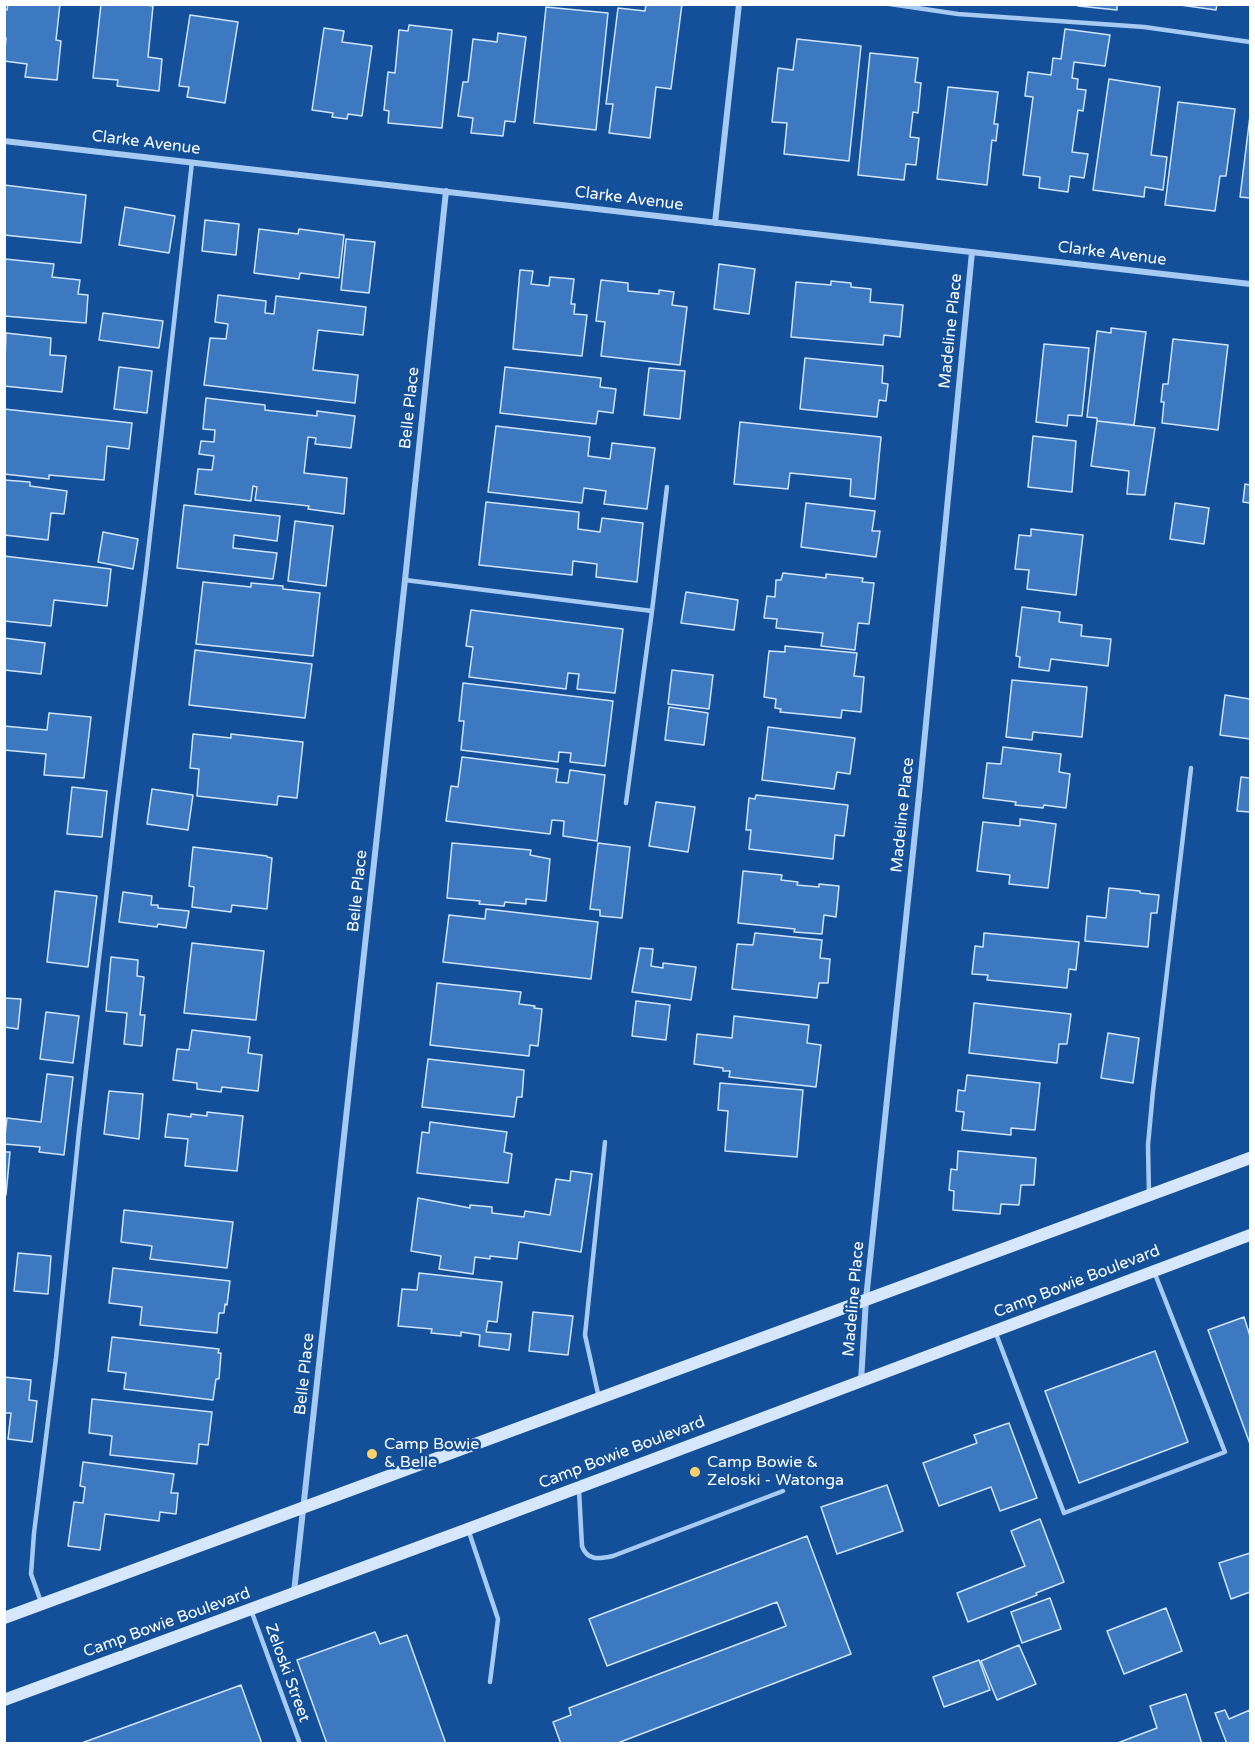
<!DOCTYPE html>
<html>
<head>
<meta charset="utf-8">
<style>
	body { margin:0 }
	#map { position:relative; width:1255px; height:1748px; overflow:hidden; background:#145099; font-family:"Varela Round",sans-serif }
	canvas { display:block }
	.frame { position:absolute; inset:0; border:6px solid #fff; pointer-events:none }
</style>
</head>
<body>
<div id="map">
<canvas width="1255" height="1748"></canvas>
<div class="frame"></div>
</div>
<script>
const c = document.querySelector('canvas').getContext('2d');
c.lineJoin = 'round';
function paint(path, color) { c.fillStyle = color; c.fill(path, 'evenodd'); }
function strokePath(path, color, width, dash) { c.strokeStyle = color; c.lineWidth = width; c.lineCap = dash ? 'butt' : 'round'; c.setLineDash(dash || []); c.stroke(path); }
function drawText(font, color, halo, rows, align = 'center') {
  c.font = font + ' "Varela Round",sans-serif'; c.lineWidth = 5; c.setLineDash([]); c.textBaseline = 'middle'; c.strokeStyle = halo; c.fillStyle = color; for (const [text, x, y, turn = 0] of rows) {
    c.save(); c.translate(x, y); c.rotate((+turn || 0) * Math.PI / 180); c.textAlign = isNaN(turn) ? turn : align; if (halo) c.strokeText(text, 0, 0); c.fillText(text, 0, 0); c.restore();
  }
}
const building = new Path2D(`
	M8,4H60L56,40L61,41L57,80L25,77L27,64L4,61L6,38H4V9L7,10Z
	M101,4H138L153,6L148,57L162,59L159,91L117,86L118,80L93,78Z
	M646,4H682L671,89L656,87L650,138L609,133L613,104H606L618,8L645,11Z
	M1078,4H1117V10L1078,6Z
	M1173,4H1217L1216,10Z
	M546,7L608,13L596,130L534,123Z
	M190,15L238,22L225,103L187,97L189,87L179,86Z
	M409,25L452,30L442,128L388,123L389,111L384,110L388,72L395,73L399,30L408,31Z
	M324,28L344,31L342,42L372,46L362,116L348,114L347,119L332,117L333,113L312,110Z
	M1065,29L1110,35L1105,66L1074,62L1072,78L1078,79L1077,89L1086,90L1083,111L1078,110L1072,152L1088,154L1084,178L1070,176L1068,192L1039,188L1040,177L1023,175L1033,97L1025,96L1028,72L1051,75L1053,58L1061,59Z
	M498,33L526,37L515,122L505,121L503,136L471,133L473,118L458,116L463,82H468L473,39L497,42Z
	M797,39L861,46L849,161L784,154L787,123L772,122L778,68L793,70Z
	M870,53L918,58L915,82L921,83L918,113L913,112L910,137L919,138L916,165L906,164L904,180L858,175Z
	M1109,79L1160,87L1151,155L1167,157L1163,190L1145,187L1144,197L1093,190Z
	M948,87L998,92L994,124H998L996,141L992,140L987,185L937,179Z
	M1178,102L1235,109L1226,176H1220L1215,211L1165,205Z
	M1250,116V198L1240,197Z
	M4,185L86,195L81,243L4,235Z
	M125,207L175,216L169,253L119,245Z
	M205,220L239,224L236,255L202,251Z
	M259,229L298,234L299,229L344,235L339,278L300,273L299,279L254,273Z
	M346,239L375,242L369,293L341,290Z
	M5,259L54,264L52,277L80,280L78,294L88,295L86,323L4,316Z
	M719,264L755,269L749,314L714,309Z
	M520,270L533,271L531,284L549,286L550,277L574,279L571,304H575L574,314L587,315L582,356L513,349Z
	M601,280L628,283V291L659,294V290L674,292L672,305L687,307L680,365L601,356L605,322L596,321Z
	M831,281L851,283V287L871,289L870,302L903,305L900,337L884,335L883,345L791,337L796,282L831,285Z
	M218,295L266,301L265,313L274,314L276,296L366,307L363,335L318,330L313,370L358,375L355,403L204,385L210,338L226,339L228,324L215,322Z
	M103,313L163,321L159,348L99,340Z
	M1111,328L1146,332L1134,425L1097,421V418L1087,417L1097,331L1111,333Z
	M6,333L51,338L50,355L66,356L62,392L4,386Z
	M1173,339L1228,345L1218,430L1162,423L1164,402H1161L1163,384H1168Z
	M1044,344L1089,348L1082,416L1068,415L1067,426L1036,422Z
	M805,358L883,366L882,383L888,384L886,401L879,400L877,417L800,409Z
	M119,367L152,371L147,413L114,409Z
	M505,367L601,378L600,387L616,389L613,413L598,411L596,424L500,413Z
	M649,368L685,371L680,419L644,415Z
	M206,398L265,405V410L317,416V411L355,416L351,448L315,444L316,438L308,437L304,473L347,478L344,514L308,509L309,506L255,500L257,487L253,486L251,501L195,494L198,469L212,470L214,456L199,454L201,441L214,442L215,430L203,429Z
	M4,409L132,423L129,449L107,446L104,480L49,475V479L4,474Z
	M1097,421L1155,428L1145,495L1127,494L1129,471L1091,466Z
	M740,422L881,437L875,499L850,496L851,479L790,473L788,489L734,484Z
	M496,426L590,437L588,456L610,459L612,443L655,448L647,509L604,504L606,491L584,488L582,503L488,492Z
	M1033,436L1076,441L1072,492L1028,487Z
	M4,480L30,482V486L67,491L64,514L51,513L48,540L4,535Z
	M1245,484L1250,485V503L1243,502Z
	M486,502L579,512L578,529L600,532L602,518L643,523L637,582L596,577L597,564L573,561L572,575L479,565Z
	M806,503L875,511L872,531H880L876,557L801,547Z
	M1175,503L1209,508L1204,544L1170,539Z
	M184,505L280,516L277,541L234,535L233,548L277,553L273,579L177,568Z
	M295,521L333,526L326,586L288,581Z
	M1031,529L1083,535L1076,595L1027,589L1029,570L1015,569L1019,535L1031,536Z
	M103,532L138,539L133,569L98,562Z
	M4,556L111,569L107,606L54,600L51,626L4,621Z
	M783,573L826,578V574L863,578L862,582L874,583L869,624L858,623L855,650L821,646L823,633L776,628L777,619L764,618L767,596L775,597L776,580H781Z
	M203,582L251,587V583L283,586V589L320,593L313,656L196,644Z
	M686,592L738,600L734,630L681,623Z
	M1022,607L1060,612L1059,622L1082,625L1081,636L1111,639L1108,666L1051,659L1049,671L1019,667L1020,657L1016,656Z
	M471,610L623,629L615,693L577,689L579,674L568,673L566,689L469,677L473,647L466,646Z
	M4,638L45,643L41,674L4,670Z
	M785,646L857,653L854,676L864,677L861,712L842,710L841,718L780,712L781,709L775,708L776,699L764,697L769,651L785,652Z
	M195,650L312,664L305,718L189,705Z
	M672,670L713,675L709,709L668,704Z
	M1012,680L1087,687L1082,737L1033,732L1032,740L1006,737Z
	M463,683L613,701L605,766L570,762L571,753L559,752L558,762L461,750L464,721H459Z
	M1225,695L1250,699V739L1220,735Z
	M669,707L708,713L704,745L665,740Z
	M49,713L91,717L84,778L44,775L46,754L4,750V726L47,730Z
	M768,727L855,738L850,774L837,772L834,789L762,780Z
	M193,734L231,738V734L303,742L297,798L278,796L277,805L197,796L199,769L190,768Z
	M1003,747L1061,754L1059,772L1070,774L1066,808L1044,805L1043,808L1015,805L1016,802L983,798L987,763L1001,764Z
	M462,757L558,769L556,782L568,783L570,770L605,775L597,841L563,836L564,821L552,820L550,834L446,821L451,786L458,787Z
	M1241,777L1250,778V812L1237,811Z
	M72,787L107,791L102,837L67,834Z
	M152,789L193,795L188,830L147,824Z
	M756,795L848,805L844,836L835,835L833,859L749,849L751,830H746L749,798L755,799Z
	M656,802L695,807L688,852L649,846Z
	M1020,819L1056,824L1048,888L1009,884L1010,875L977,871L983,822L1020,826Z
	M452,843L531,850L530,855L550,859L546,901L526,899V904L505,902L504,906L479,904L480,901L447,898Z
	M598,843L630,847L622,918L600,916V910L590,909Z
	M193,847L267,856V857L272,858L267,909L232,905L231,912L192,907L194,887L189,886Z
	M743,871L782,875L781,880L798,882L797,885L819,887V884L839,886L836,917L824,915L822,934L794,932L795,929L738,923Z
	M1109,888L1140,891V893L1159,895L1157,913H1151L1148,947L1085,941L1087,916L1106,918Z
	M55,891L97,896L88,967L47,962Z
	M123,892L152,896L151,905H158V908L189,911L186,928L158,924L157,927L119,922Z
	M486,909L598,922L591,979L443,962L449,915L485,919Z
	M755,933L822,940L820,958L830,959L828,983H819L817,998L732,989L737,944L753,945Z
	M984,933L1079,942L1076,970L1069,969L1067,988L987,980L988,975L972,974L975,946L983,947Z
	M192,943L264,951L256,1020L184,1013Z
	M640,948L653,949L651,966L663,968V963L696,967L691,1000L632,992Z
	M111,957L138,960L137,976L144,977L140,1015H145L142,1046L124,1044L127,1013L106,1011Z
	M437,983L521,992L519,1004L535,1006L534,1008L542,1009L538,1046L530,1045L529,1056L430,1045Z
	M4,998L21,999L18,1029L4,1027Z
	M636,1001L670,1005L666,1040L632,1036Z
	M974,1003L1071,1014L1067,1044H1059L1057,1063L969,1053Z
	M46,1012L79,1016L73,1063L40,1059Z
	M734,1016L809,1025L807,1043L821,1045L816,1087L729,1077L730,1071H723V1068L694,1064L697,1034L732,1038Z
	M192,1030L250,1037L248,1053L262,1055L258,1091L222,1087L221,1092L197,1089V1083L173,1080L177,1049L189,1050Z
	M1108,1033L1139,1038L1133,1083L1101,1078Z
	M428,1059L524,1070L522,1097H517L514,1117L422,1107Z
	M47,1074L73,1077L64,1155L39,1152L40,1147L4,1144L7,1118L41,1122Z
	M967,1075L1040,1083L1035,1130L1011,1128V1135L962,1130L964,1112L956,1111L958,1090L965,1091Z
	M720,1083L803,1090L797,1157L725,1151L728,1111L718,1110Z
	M109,1091L143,1094L139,1139L104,1134Z
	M207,1112L243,1116L237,1171L185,1166L188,1139L165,1137L168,1114L191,1117V1114L207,1116Z
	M430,1122L507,1132L504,1152L512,1154L508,1183L417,1173L422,1132L429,1133Z
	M958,1151L1036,1158L1034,1185H1021L1019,1205L1001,1204L1000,1214L953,1210L954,1191L949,1190L951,1169L957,1170Z
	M4,1152H10L6,1195H4Z
	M571,1171L592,1174L581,1252L519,1242L517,1259L490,1256V1259L475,1257L473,1274L439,1269L441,1256L411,1251L418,1198L470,1208V1205L492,1207V1213L524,1217L525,1211L550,1215L556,1179L570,1181Z
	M124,1210L233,1222L227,1268L150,1259L152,1246L121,1242Z
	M18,1253L51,1256L48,1294L14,1291Z
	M113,1268L230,1281L227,1305L225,1304L224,1313H219L217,1333L140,1325L142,1307L109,1303Z
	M419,1273L502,1282L497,1322L488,1321L486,1332L511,1334L509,1350L479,1346L480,1335L461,1332V1336L431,1333L432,1329L398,1326L402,1289L417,1290Z
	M533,1312L573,1316L568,1355L529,1351Z
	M1244,1317L1250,1336V1444L1208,1330Z
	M112,1337L219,1349L218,1353H221L219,1379H216L213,1400L124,1389L126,1373L108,1371Z
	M1155,1351L1188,1442L1079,1483L1045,1391Z
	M4,1377L31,1380L29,1400L37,1401L32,1442L8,1439L11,1413H4Z
	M92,1399L212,1412L208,1445L199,1444L197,1464L110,1455L112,1436L89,1433Z
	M1009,1423L1037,1498L1000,1511L991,1487L939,1506L923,1463L977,1443L974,1435Z
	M83,1462L174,1474L171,1493H178L176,1514L160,1512L159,1521L105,1514L100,1550L68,1546L74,1502L83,1503L85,1487L80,1486Z
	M887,1485L903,1531L837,1554L821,1507Z
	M1040,1519L1064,1582L1036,1593L1037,1595L968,1622L957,1593L1025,1566L1011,1531Z
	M807,1536L851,1654L615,1744H561L553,1722L571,1715L569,1708L786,1626L777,1602L607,1666L589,1619Z
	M1250,1553V1592L1231,1599L1219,1563Z
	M1050,1598L1061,1629L1022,1643L1011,1612Z
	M1166,1608L1182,1651L1124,1674L1107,1631Z
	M375,1632L380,1644L407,1635L446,1744H327L297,1660Z
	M1019,1645L1036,1684L997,1700L981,1661Z
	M979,1660L990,1690L944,1707L933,1677Z
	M241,1685L262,1744H79Z
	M1186,1694L1202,1744H1115L1157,1728L1150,1706Z
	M1225,1710L1229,1719L1250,1710V1744H1227L1215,1713Z`);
const lane = new Path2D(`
	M890,4L958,14L1144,27L1250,42
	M405,580L652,611L626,803
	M652,611L667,487
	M1149,1195L1148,1145L1153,1091L1191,768
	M995,1331L1064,1513L1225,1452L1155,1274
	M599,1398L585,1335L605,1142
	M579,1490L582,1546C587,1561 599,1559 613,1556L783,1491
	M468,1529L498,1619L490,1682
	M41,1602L31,1574L34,1533L56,1358L79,1131L116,812L146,571L192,162
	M251,1610L300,1744`);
const street = new Path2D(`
	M4,141L1250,284
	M715,223L739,4
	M861,1381L866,1299L919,795L972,252
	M294,1592L405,580L446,191`);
const secondary = new Path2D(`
	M4,1618L1250,1158
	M4,1700L468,1529L1250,1235`);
const markers = [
	[372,1454,6,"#ffd269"],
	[695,1472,6,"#ffd269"]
];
const streetNames = [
	["Clarke Avenue",146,143,7],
	["Clarke Avenue",629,199,7],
	["Clarke Avenue",1112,254,7],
	["Madeline Place",951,331,-84],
	["Belle Place",410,408,-84],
	["Madeline Place",903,815,-84],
	["Belle Place",358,891,-84],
	["Camp Bowie Boulevard",1077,1282,-21],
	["Madeline Place",854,1299,-85],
	["Belle Place",305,1374,-84],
	["Camp Bowie Boulevard",622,1453,-21],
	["Camp Bowie Boulevard",167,1623,-20],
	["Zeloski Street",287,1673,70]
];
const poiNames = [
	["Camp Bowie",384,1445],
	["& Belle",384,1463],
	["Camp Bowie &",707,1463],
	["Zeloski - Watonga",707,1481]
];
paint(building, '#3d79c0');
strokePath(building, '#cfe4fd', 1.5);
strokePath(lane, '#a7caf3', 4.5);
strokePath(street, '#a7caf3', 6);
strokePath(secondary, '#d6e7fc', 12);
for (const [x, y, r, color] of markers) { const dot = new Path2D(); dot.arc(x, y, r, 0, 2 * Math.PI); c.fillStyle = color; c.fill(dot); strokePath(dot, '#145099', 2); }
drawText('16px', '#fff', '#145099', streetNames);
drawText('16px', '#fff', '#145099', poiNames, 'left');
</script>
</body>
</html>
